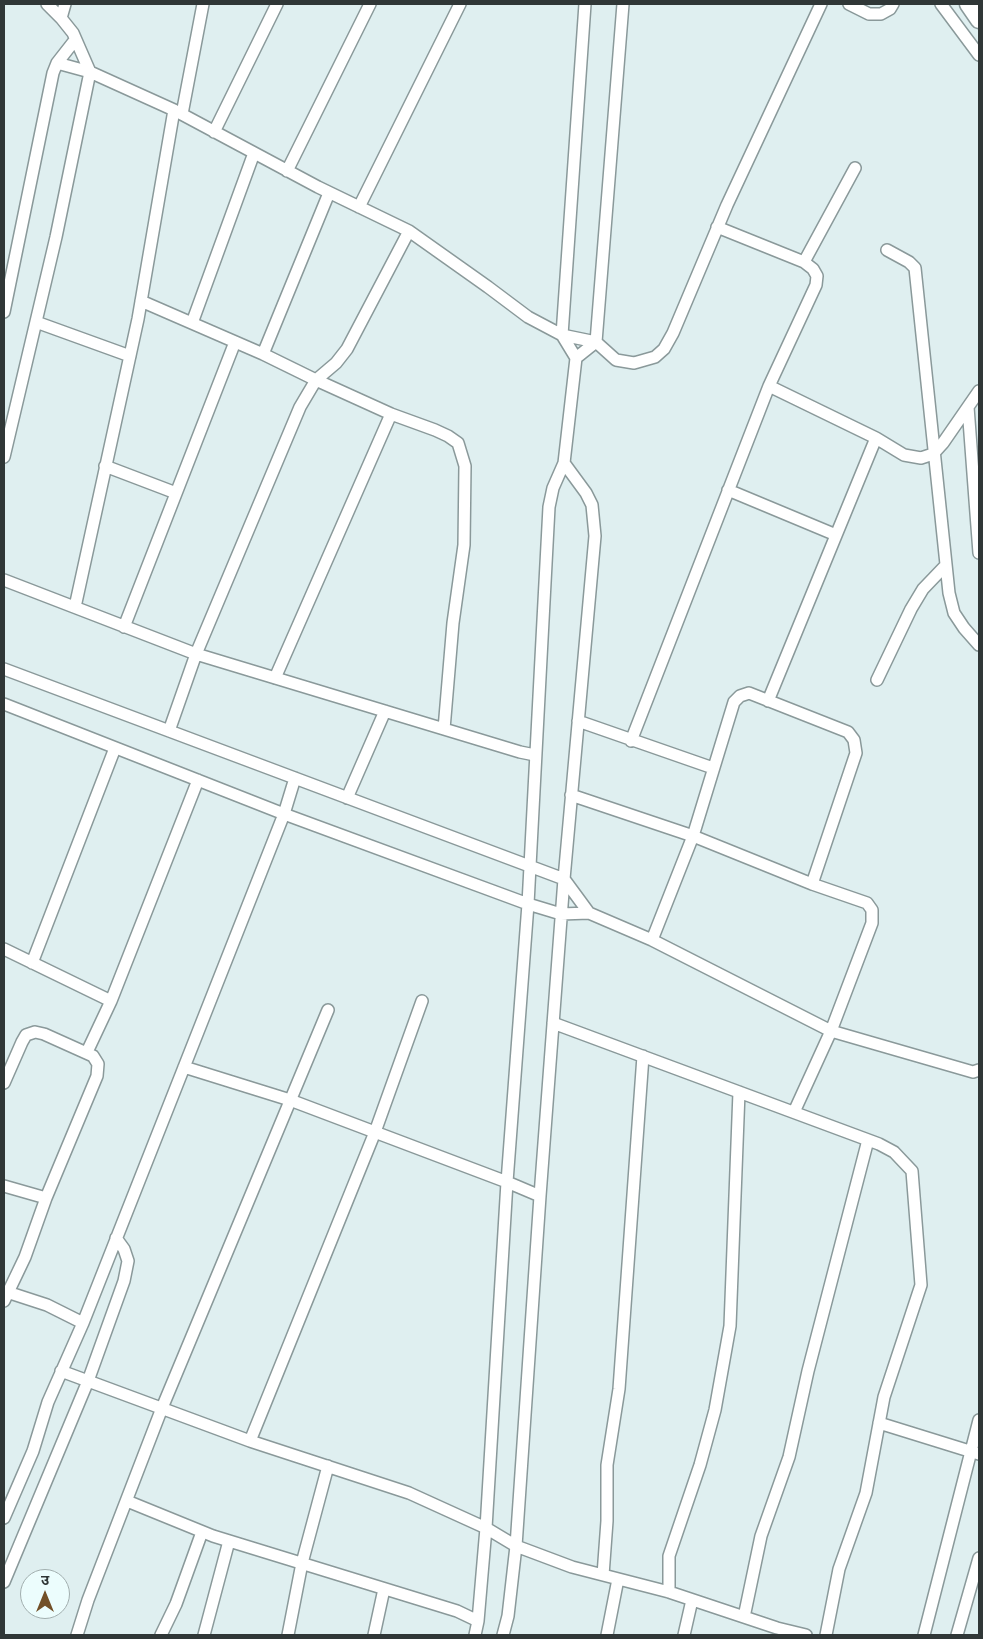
<!DOCTYPE html>
<meta charset="utf-8">
<style>
body{margin:0}
#map{position:relative;width:983px;height:1639px;overflow:hidden;background:#dfeff0;font-family:"Playfair Display","Noto Sans Devanagari",serif}
canvas{display:block}
.frame{position:absolute;inset:0;border:5px solid #303737;pointer-events:none}
.north{position:absolute;left:20px;top:1569px;width:50px;height:50px;box-sizing:border-box;background:#ecfdfd;border:1px solid #a1aeae;border-radius:50%;rotate:0deg;font-size:14px;font-weight:700;line-height:20px;text-align:center;color:#303737}
.north::after{content:'';display:block;margin:auto;width:18px;height:22px;background:#725028;clip-path:polygon(50% 0,100% 100%,50% 72%,0 100%)}
</style>
<div id="map">
<canvas width="983" height="1639"></canvas>
<div class="frame"></div>
<div class="north">उ</div>
</div>
<script>
const ctx = document.querySelector('canvas').getContext('2d');
ctx.lineJoin = 'round';
const shape = rows => new Path2D(rows.map(r => 'M' + r).join(''));
function stroke(path, color, width, dash) { ctx.strokeStyle = color; ctx.lineWidth = width; ctx.lineCap = dash ? 'butt' : 'round'; ctx.setLineDash(dash || []); ctx.stroke(path); }
const minor = shape([
 [849,4,869,14,881,14,890,9,893,4],
 [941,4,979,55],
 [61,18,65,4],
 [57,63,90,72,174,110,318,187,409,231,488,287,528,317,562,335,596,342,616,360,634,363,655,357,664,349,673,333,727,205,821,4],
 [182,114,203,4],
 [214,132,277,4],
 [287,171,370,4],
 [359,207,460,4],
 [717,227,804,262,813,269,817,276,816,285,769,386,876,438,904,455,921,458,933,454,943,443,979,391],
 [409,231,347,349,336,363,316,380,391,414,435,430,448,436,458,443,465,466,464,545,453,623,444,729],
 [887,250,909,262,915,268,949,593,954,613,964,628,979,645],
 [804,262,855,168],
 [141,301,263,354,316,380,300,407,196,654,169,731],
 [4,312,53,73,57,63,75,40],
 [36,322,130,356],
 [192,323,254,153],
 [263,354,329,193],
 [576,358,596,342,623,4],
 [968,407,979,553],
 [4,457,56,237,90,72,73,33,61,18,47,4],
 [105,466,176,493],
 [728,490,836,535],
 [4,580,196,654,520,752,535,755],
 [75,607,138,319,174,110],
 [124,627,235,342],
 [4,669,564,879,589,913],
 [275,678,391,414],
 [877,680,911,609,923,589,946,565],
 [768,701,876,438],
 [4,704,284,814,528,904,561,914,589,913,652,940,831,1031,973,1072,979,1070],
 [578,721,713,768],
 [631,741,769,386],
 [571,795,693,836,812,884,856,753,854,740,848,732,749,693,740,696,734,702,693,836,652,940],
 [347,798,385,711],
 [4,949,111,1001,87,1052],
 [32,963,115,748],
 [111,1001,198,780],
 [553,1023,879,1144,894,1152,912,1171,921,1285,884,1397,866,1493,839,1569,826,1635],
 [184,1067,290,1100,507,1182,540,1196],
 [4,1083,22,1042,26,1035,35,1032,44,1034,93,1056,98,1064,97,1076,46,1198,25,1257,4,1301],
 [794,1112,831,1031,872,923,872,910,867,903,812,884],
 [4,1186,46,1198],
 [4,1291,47,1305,83,1323],
 [61,1371,250,1441,409,1493,486,1528,516,1546,572,1567,669,1592,777,1628,806,1635],
 [879,1423,979,1454],
 [250,1441,375,1132,422,1001],
 [127,1501,213,1536,457,1611,478,1621],
 [4,1518,33,1451,48,1402,83,1323,284,814,295,778],
 [603,1575,607,1521,607,1465,619,1389,643,1056],
 [4,1582,88,1381,124,1281,128,1261,124,1249,116,1238],
 [669,1592,669,1556,700,1465,715,1410,730,1326,739,1092],
 [744,1617,761,1536,789,1457,808,1371,868,1140],
 [77,1635,88,1600,162,1408,328,1010],
 [161,1635,176,1604,202,1532],
 [204,1635,229,1541],
 [288,1635,302,1563,328,1466],
 [374,1635,384,1589],
 [475,1635,478,1621,486,1528,507,1182,528,904,549,507,553,488,564,463,576,358,562,335,585,4],
 [503,1635,508,1616,516,1546,540,1196,564,879,595,536,592,505,586,493,564,463],
 [607,1635,618,1579],
 [684,1635,692,1600],
 [924,1635,979,1420],
 [957,1635,979,1558]
]);
const secondary = shape([
 [968,4,979,20]
]);
stroke(minor, '#8a999a', 14);
stroke(secondary, '#8a999a', 19);
stroke(minor, '#fff', 11);
stroke(secondary, '#fff', 16);
</script>
